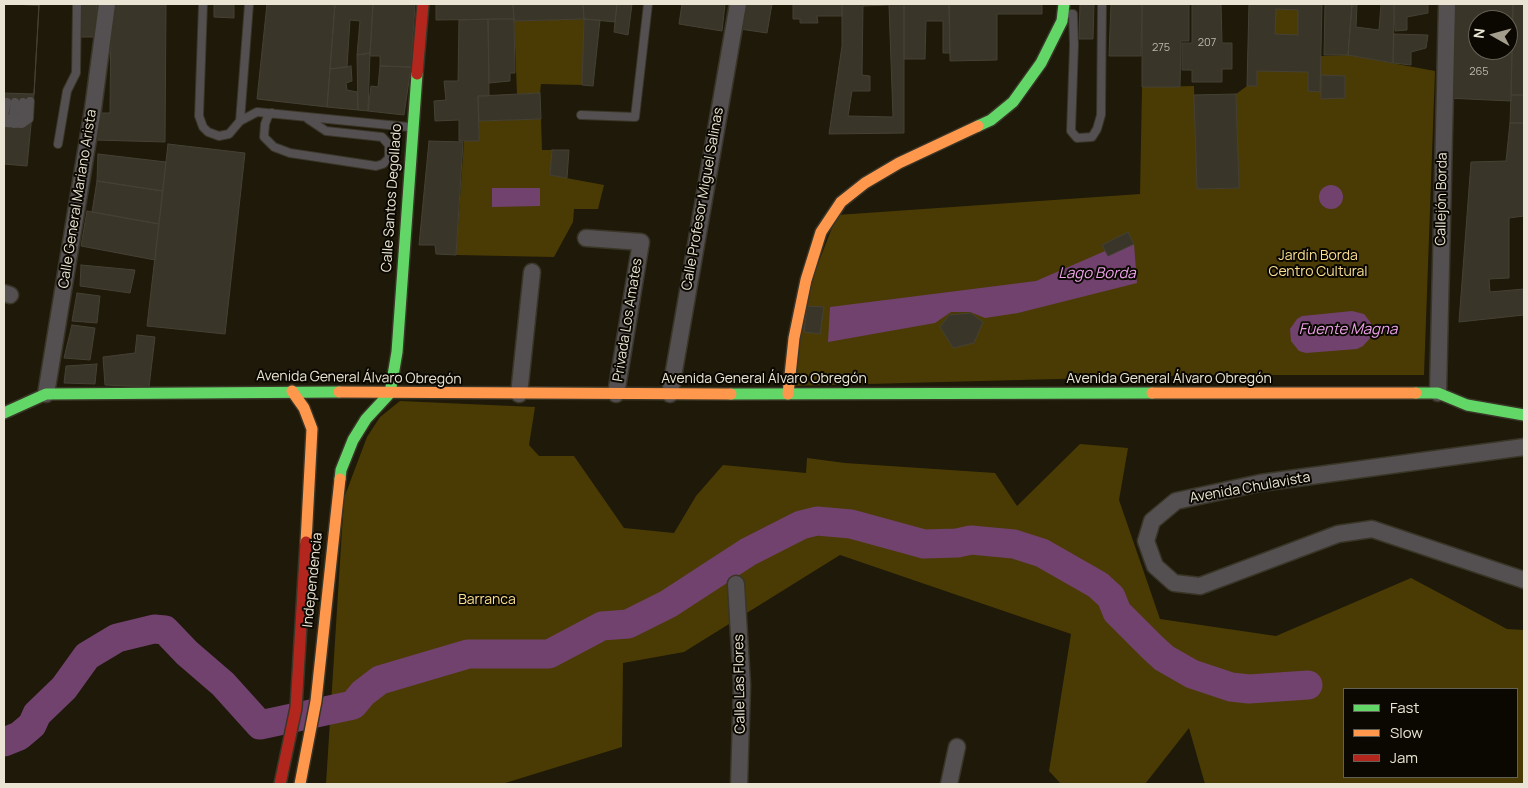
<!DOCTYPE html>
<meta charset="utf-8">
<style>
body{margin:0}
#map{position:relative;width:1528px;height:788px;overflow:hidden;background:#1e1909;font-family:Manrope,sans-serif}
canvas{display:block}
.frame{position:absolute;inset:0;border:5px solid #eae4d4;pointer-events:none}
.legend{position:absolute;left:1343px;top:688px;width:175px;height:90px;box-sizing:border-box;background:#0b0801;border:1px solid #646055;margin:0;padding:6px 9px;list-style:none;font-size:15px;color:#eae4d4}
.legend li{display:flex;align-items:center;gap:10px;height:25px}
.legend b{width:25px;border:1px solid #646055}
.north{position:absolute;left:1468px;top:10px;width:50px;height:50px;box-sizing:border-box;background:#0b0801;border:1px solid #646055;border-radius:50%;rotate:277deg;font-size:14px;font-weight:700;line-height:20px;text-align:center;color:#eae4d4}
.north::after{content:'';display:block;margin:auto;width:18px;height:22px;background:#a39d8d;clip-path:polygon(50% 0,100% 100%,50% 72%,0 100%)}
</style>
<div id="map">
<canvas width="1528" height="788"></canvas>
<div class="frame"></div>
<ul class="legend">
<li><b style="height:6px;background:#63d668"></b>Fast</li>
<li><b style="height:6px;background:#ff974d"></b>Slow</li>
<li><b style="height:6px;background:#b3261e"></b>Jam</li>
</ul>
<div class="north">N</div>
</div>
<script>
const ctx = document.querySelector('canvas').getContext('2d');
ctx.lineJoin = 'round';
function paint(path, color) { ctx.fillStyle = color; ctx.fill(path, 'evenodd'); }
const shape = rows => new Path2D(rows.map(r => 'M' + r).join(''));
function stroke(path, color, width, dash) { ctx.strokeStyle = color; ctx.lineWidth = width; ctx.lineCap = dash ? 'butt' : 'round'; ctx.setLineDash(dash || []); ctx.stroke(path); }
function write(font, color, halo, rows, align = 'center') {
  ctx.font = font + ' Manrope,sans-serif'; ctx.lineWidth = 4; ctx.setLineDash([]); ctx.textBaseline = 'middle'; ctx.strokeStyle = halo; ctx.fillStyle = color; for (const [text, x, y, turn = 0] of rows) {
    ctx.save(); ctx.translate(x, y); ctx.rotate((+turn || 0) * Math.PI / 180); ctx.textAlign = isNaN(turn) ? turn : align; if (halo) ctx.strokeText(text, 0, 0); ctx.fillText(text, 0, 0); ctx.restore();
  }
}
paint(shape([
 [1249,4,1322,4,1321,56,1348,55,1435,71,1424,375,1210,375,791,386,805,297,837,215,1140,194,1142,87,1194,86,1197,189,1239,188,1236,94,1247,86],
 [584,19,582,85,541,84,540,93,517,94,514,21],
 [541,119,542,150,552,150,550,175,604,185,598,209,574,209,573,222,554,257,456,255,464,141,479,141,479,121],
 [400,401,535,407,529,445,539,456,574,456,624,528,674,533,696,496,723,465,806,473,807,458,845,463,995,473,1017,506,1080,444,1128,448,1119,500,1160,619,1276,636,1411,578,1507,629,1524,630,1524,784,1205,784,1189,728,1145,784,1061,784,1049,771,1071,634,840,555,684,652,623,663,622,747,502,784,326,784,344,498,367,437,380,417],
 [1344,689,1517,689,1517,777,1344,777]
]), '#4a3b04');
paint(shape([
 '1319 197a12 12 0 1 1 24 0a12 12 0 1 1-24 0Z',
 [492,188,540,188,540,206,492,207],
 [1134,244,1137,283,1018,313,985,318,970,312,951,312,935,323,828,342,830,307,1036,281,1105,251,1108,256],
 [1352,311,1364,314,1371,323,1372,336,1363,346,1357,349,1306,353,1299,351,1291,341,1290,329,1297,319,1302,316]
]), '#71426e');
stroke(shape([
 [4,742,19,736,32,725,37,714,64,688,87,656,117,638,154,629,165,630,187,653,223,684,260,725,353,705,363,693,380,680,468,654,549,654,602,626,628,624,668,604,748,552,801,525,817,521,851,524,924,544,957,543,971,540,1014,544,1042,553,1098,585,1111,597,1117,612,1152,647,1164,658,1192,674,1231,687,1249,689,1308,685]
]), '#71426e', 29);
const building = shape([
 [4,4,39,5,34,94,27,166,4,164,4,4],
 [4,4,39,5,34,94,4,93,4,4],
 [81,4,97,4,96,37,80,37,81,4],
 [111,4,166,4,165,142,95,140,98,113,110,113,111,4],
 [214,4,234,4,234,18,214,17,214,4],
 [267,4,335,4,327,107,257,99,267,4],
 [335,4,373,4,370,53,357,55,360,21,350,20,347,67,330,69,335,4],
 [373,4,415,4,411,67,380,66,380,56,370,56,373,4],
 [436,4,513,4,514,19,436,20,436,4],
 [513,4,583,4,584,19,514,21,513,4],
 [583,4,617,4,615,22,584,19,583,4],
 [617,4,632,4,628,35,614,32,617,4],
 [682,4,725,4,722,31,679,24,682,4],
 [743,4,772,4,767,33,740,29,743,4],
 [793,4,842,4,842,16,817,16,818,23,800,23,800,19,793,19,793,4],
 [842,4,904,4,904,133,829,134,842,46,842,4],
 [889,5,893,117,848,116,852,91,870,91,870,76,862,75,863,6,889,5],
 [904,4,949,4,950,53,943,53,943,21,926,21,925,59,904,59,904,4],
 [949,4,1042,4,1042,14,997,14,997,60,950,61,949,4],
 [1080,4,1094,4,1093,39,1079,39,1080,4],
 [1111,4,1142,4,1141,56,1109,56,1111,4],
 [1142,4,1189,4,1189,41,1181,41,1180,87,1142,87,1142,4],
 [1192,4,1221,4,1222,43,1232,43,1232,69,1222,69,1222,82,1192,82,1192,70,1182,70,1182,43,1192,43,1192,4],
 [1249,4,1322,4,1320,92,1308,91,1308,72,1257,71,1257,86,1247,86,1249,4],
 [1276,9,1298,10,1298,35,1275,34,1276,9],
 [1325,4,1352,4,1348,55,1324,55,1325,4],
 [1352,4,1357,4,1356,27,1379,30,1381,4,1394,4,1393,63,1348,55,1352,4],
 [1394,4,1428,4,1428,13,1407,17,1407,30,1395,31,1394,4],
 [1450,4,1513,4,1511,101,1446,98,1450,4],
 [1478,20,1508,20,1508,50,1478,50,1478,20],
 [1513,4,1524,4,1524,95,1511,95,1513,4],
 [488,19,489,96,478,96,479,141,459,141,459,120,435,121,434,101,446,100,444,81,458,81,459,20,488,19],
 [488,19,514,19,515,73,510,73,510,81,489,83,488,19],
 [584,19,600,20,593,86,582,85,584,19],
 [1394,34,1428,35,1426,48,1411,52,1411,65,1393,63,1394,34],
 [370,53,368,111,358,110,357,55,370,53],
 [351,66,352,81,346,83,347,90,357,92,358,110,327,107,330,69,351,66],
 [380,66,411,67,404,115,368,111,371,86,378,87,380,66],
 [1321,75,1345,76,1345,98,1321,99,1321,75],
 [540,93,541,119,479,121,478,96,540,93],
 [1236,94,1239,188,1197,189,1194,95,1236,94],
 [1511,95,1524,95,1524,123,1510,123,1511,95],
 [1510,123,1524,123,1524,216,1509,218,1509,278,1489,279,1490,292,1524,289,1524,315,1459,322,1471,162,1506,161,1510,123],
 [429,141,463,142,456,255,436,254,435,245,419,245,429,141],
 [168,144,245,153,225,334,147,326,168,144],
 [552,150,569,150,567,178,550,175,552,150],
 [98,154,166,162,163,191,97,181,98,154],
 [97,181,163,191,159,224,92,212,97,181],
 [87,211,159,224,155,260,81,246,87,211],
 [1128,232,1134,244,1108,256,1102,245,1128,232],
 [81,265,135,270,130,293,80,286,81,265],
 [77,293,100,296,97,323,72,321,77,293],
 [807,306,824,307,820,334,804,332,807,306],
 [971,313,983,322,974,343,953,348,940,327,949,315,971,313],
 [72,325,95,328,90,360,64,358,72,325],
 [137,335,155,337,149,387,105,385,103,357,135,353,137,335],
 [97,364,95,384,64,383,66,366,97,364]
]);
paint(building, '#393528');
stroke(building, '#454134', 1);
const lane = shape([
 [203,4,199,116,203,127,208,132,219,136,229,134,240,121,257,112,409,127],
 [1070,14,1073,14,1074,45,1071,131,1077,138,1092,137,1097,129,1101,115,1102,4],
 [272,113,268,116,265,124,264,137,274,147,290,153,376,166,383,164,389,158,389,145,382,137,326,131,308,119],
 [581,115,635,117,648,4],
 [4,117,7,102],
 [240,121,249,4],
 [4,123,22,124,29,119,30,101],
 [7,123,13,116,15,102],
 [14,124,21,117,23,102],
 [58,144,67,91,76,73,77,4]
]);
const street = shape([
 [586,238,641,242,616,394],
 [4,293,10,295],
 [1438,393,1447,4],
 [46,394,93,109,107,4],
 [519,394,532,272],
 [670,394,738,4],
 [1524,447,1260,483,1176,501,1152,521,1146,541,1155,566,1174,583,1200,586,1338,534,1372,529,1524,580],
 [736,584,742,685,739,784],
 [949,784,957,747]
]);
const fast = shape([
 [978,126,991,120,1013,102,1041,63,1062,21,1064,4],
 [1416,393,1438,393,1467,405,1524,415],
 [731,394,1152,393],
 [4,413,46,394,339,392],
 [340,479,341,470,353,440,366,419,390,393,397,352,417,74]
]);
const slow = shape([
 [292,391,304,408,312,429,306,542],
 [339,392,731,394],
 [1152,393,1416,393],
 [788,394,794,338,806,280,821,232,841,202,865,183,899,163,978,126],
 [300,784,316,701,340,479]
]);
const jam = shape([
 [417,74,423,4],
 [280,784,296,708,306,542]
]);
stroke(lane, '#393527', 10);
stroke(street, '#393527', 19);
stroke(fast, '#393527', 14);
stroke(slow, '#393527', 14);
stroke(jam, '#393527', 14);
stroke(lane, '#544f50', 8);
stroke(street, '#544f50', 16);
stroke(fast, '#63d668', 11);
stroke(slow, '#ff974d', 11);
stroke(jam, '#b3261e', 11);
write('11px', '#beb8a9', null, [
 ["207",1207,43],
 ["275",1161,48],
 ["265",1479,72]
]);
write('14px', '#eae4d4', '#0b0801', [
 ["Calle Santos Degollado",392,198,-86],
 ["Calle General Mariano Arista",78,199,-81],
 ["Calle Profesor Miguel Salinas",703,199,-80],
 ["Callejón Borda",1442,199,-89],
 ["Privada Los Amates",628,320,-81],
 ["Avenida General Álvaro Obregón",359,378,1],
 ["Avenida General Álvaro Obregón",764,379],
 ["Avenida General Álvaro Obregón",1169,379],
 ["Avenida Chulavista",1250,488,-10],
 ["Independencia",313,580,-84],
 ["Calle Las Flores",740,684,-91]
]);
write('14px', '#fadf90', '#0b0801', [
 ["Jardín Borda",1318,256],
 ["Centro Cultural",1318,272],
 ["Barranca",487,600]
]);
write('italic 15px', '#eca1e9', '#0b0801', [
 ["Lago Borda",1097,274],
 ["Fuente Magna",1348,330]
]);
</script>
